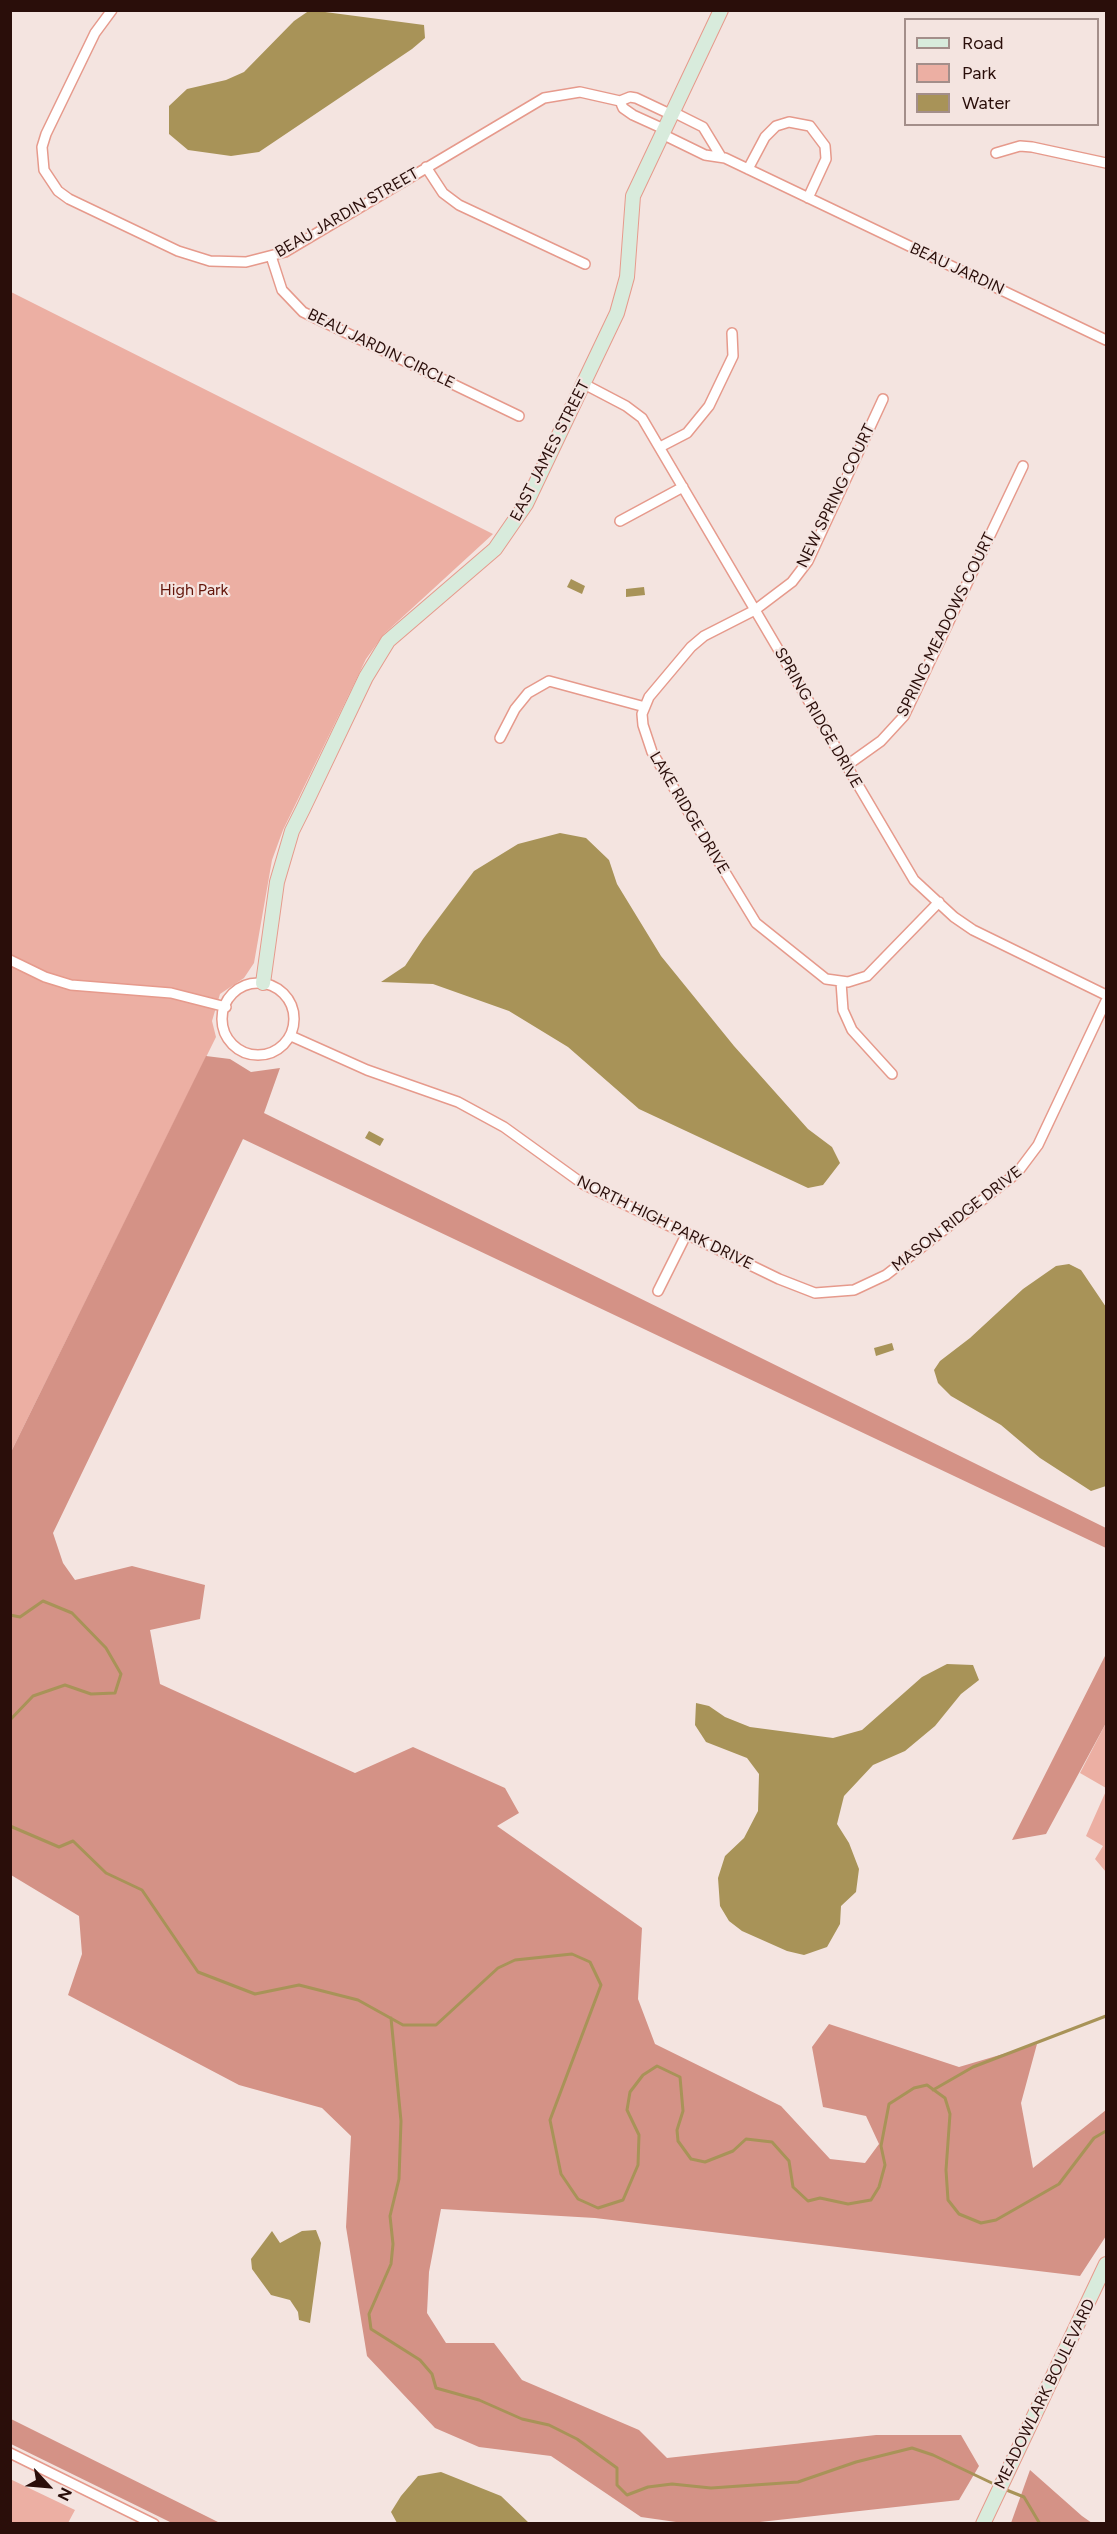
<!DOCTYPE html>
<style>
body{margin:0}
#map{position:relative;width:1117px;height:2534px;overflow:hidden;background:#f4e4e0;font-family:Figtree,sans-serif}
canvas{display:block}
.frame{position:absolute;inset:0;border:12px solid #2a0e0a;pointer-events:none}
.legend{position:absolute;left:904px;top:18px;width:195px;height:108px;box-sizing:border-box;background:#f4e4e0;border:2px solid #a38e8a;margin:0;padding:8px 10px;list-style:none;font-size:18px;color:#2a0e0a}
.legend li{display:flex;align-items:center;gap:12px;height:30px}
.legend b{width:30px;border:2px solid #a38e8a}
.north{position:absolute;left:18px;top:2456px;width:60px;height:60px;-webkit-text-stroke:4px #f4e4e0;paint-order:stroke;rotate:116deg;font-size:16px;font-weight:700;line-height:24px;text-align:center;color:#2a0e0a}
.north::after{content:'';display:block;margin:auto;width:21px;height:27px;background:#2a0e0a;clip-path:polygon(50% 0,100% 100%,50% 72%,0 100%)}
</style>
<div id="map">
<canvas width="1117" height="2534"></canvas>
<div class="frame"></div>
<ul class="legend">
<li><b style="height:8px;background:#d8ebdc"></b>Road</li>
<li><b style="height:16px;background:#ecafa3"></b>Park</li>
<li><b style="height:16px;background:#a89358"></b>Water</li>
</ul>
<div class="north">N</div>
</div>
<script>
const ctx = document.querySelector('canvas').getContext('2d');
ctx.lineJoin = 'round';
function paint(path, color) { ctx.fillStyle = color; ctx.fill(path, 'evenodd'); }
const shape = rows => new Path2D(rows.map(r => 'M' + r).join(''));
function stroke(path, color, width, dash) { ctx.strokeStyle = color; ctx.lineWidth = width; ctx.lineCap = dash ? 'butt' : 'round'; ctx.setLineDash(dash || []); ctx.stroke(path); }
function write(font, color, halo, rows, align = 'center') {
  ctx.font = font + ' Figtree,sans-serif'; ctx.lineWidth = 4.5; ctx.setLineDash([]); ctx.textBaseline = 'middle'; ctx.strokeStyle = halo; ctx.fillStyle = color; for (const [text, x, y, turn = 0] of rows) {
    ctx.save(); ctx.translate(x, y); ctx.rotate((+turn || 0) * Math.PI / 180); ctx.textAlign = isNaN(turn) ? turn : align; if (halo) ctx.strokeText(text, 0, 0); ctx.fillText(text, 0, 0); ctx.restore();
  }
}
paint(shape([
 [11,292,493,534,384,634,366,659,283,830,272,860,254,963,244,978,220,994,212,1021,216,1037,11,1452],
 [1106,1723,1106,1788,1080,1773],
 [1106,1791,1106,1872,1095,1859,1103,1846,1086,1836],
 [10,2479,75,2510,68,2523,11,2523]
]), '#ecafa3');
paint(shape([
 [206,1056,230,1059,251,1072,280,1068,264,1113,1106,1528,1106,1548,243,1139,53,1533,63,1563,75,1580,132,1566,205,1585,200,1619,150,1630,160,1684,355,1773,413,1747,505,1788,519,1813,497,1826,642,1928,638,1999,655,2044,781,2106,830,2159,865,2163,879,2144,866,2116,823,2107,812,2047,829,2024,959,2067,1037,2044,1021,2103,1033,2168,1106,2110,1106,2236,1080,2276,595,2218,441,2209,429,2272,427,2313,446,2343,494,2343,522,2380,639,2430,667,2458,876,2435,961,2435,979,2466,959,2500,751,2523,683,2523,641,2517,551,2456,479,2447,435,2428,367,2356,346,2227,351,2136,322,2108,239,2085,68,1995,82,1954,79,1916,11,1875,11,1452],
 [1106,1654,1106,1723,1046,1834,1012,1840],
 [10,2419,11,2419,220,2523,172,2523,11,2444],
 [1030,2470,1082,2516,1092,2523,1011,2523]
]), '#d49286');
paint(shape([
 [310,10,424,25,425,38,412,49,259,152,231,156,188,150,169,134,169,106,187,89,226,80,244,72,294,21],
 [571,579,585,586,582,594,567,587],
 [644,587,645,595,626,597,626,589],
 [560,833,586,838,609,860,617,884,661,956,734,1046,808,1129,832,1147,840,1163,823,1185,808,1188,639,1109,568,1047,509,1011,433,984,381,982,405,966,423,939,474,871,518,844],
 [369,1131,384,1139,380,1146,365,1138],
 [1069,1264,1081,1270,1106,1307,1106,1486,1091,1491,1040,1458,1001,1425,951,1396,938,1383,934,1370,940,1361,970,1338,1023,1289,1056,1266],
 [892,1343,894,1350,876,1356,874,1348],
 [947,1664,973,1665,979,1680,961,1694,935,1726,905,1751,873,1765,844,1796,837,1824,849,1843,859,1869,856,1892,841,1906,840,1924,827,1947,804,1955,787,1951,742,1931,729,1921,720,1906,718,1878,725,1856,744,1838,758,1811,759,1774,747,1758,706,1742,695,1725,696,1703,709,1706,725,1717,750,1727,833,1738,862,1730,922,1677],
 [302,2231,316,2230,321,2243,310,2323,299,2320,298,2312,290,2300,271,2295,252,2269,251,2259,272,2231,280,2243],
 [441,2472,501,2496,529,2523,397,2523,391,2512,401,2496,418,2476]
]), '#a89358');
stroke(shape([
 [10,1615,20,1617,43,1601,72,1613,106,1648,121,1674,115,1693,91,1694,65,1685,33,1696,10,1720],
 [10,1826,59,1847,73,1841,106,1873,142,1890,198,1972,255,1994,299,1985,358,2000,403,2025,436,2025,498,1968,515,1960,572,1954,590,1962,601,1985,550,2120,561,2174,578,2199,598,2208,623,2200,638,2165,639,2135,627,2110,630,2092,643,2075,657,2066,680,2077,683,2111,677,2130,678,2141,691,2159,705,2162,733,2151,746,2139,772,2142,789,2161,793,2187,808,2201,820,2198,848,2204,871,2200,879,2187,885,2165,881,2146,889,2104,914,2088,927,2085,945,2098,950,2114,946,2170,948,2200,959,2214,981,2223,996,2220,1059,2184,1094,2138,1106,2131],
 [391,2018,401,2121,399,2179,390,2216,393,2244,391,2264,369,2314,371,2329,420,2360,432,2374,436,2388,479,2400,522,2419,549,2425,577,2439,617,2468,617,2485,627,2495,648,2487,672,2484,711,2488,798,2482,856,2462,912,2448,933,2455,996,2485],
 [933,2090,973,2067,1106,2016],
 [1004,2489,1024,2497,1040,2524]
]), '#a89358', 3);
const street = shape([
 [112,10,95,33,46,134,42,147,44,170,58,191,69,199,178,251,210,261,246,262,285,252,544,98,580,92,620,101],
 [620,101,630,97,636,98,672,115],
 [620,101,623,108,633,115,666,130],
 [673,112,703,127,720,155],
 [664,135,705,155,725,158,1106,340],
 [996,153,1020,146,1032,147,1106,163],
 [426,167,443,193,459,205,585,264],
 [748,169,765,137,776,126,789,122,810,126,825,146,826,159,808,198],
 [271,256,282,290,303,312,519,416],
 [584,384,626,406,642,418,914,880,954,917,973,930,1106,995],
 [883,399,808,561,792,582,755,610,704,636,691,647,649,697,642,714,643,725,652,752,756,923,826,979,848,982,867,976,939,902],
 [660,447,687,433,709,406,733,356,732,333],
 [620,521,683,487],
 [500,738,515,709,528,693,549,681,645,707],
 [846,766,881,741,904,716,1023,466],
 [10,960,45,977,71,985,171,993,226,1007],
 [841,982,843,1010,852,1030,892,1074],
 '222 1019a36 36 0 1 1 72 0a36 36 0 1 1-72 0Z',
 [291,1036,367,1070,458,1102,504,1127,583,1184,779,1279,815,1293,854,1290,886,1275,1017,1173,1038,1145,1106,1001],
 [658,1291,687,1233],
 [10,2453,154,2524]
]);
const secondary = shape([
 [263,983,277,882,292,831,303,809,366,677,388,641,495,549,526,504,617,313,627,277,633,196,721,10],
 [983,2524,1106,2264]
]);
stroke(street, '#e69a8c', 12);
stroke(secondary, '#e69a8c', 16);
stroke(street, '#fff', 9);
stroke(secondary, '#d8ebdc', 14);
write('16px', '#2a0e0a', '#f4e4e0', [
 ["BEAU JARDIN STREET",347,213,-30],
 ["BEAU JARDIN",957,269,25],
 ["BEAU JARDIN CIRCLE",381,349,26],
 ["EAST JAMES STREET",550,451,-63],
 ["NEW SPRING COURT",836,496,-64],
 ["SPRING MEADOWS COURT",946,625,-64],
 ["SPRING RIDGE DRIVE",818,718,60],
 ["LAKE RIDGE DRIVE",689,813,59],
 ["MASON RIDGE DRIVE",957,1219,-38],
 ["NORTH HIGH PARK DRIVE",665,1223,26],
 ["MEADOWLARK BOULEVARD",1045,2394,-64]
]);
write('16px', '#63150a', '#f4e4e0', [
 ["High Park",194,590]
]);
</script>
